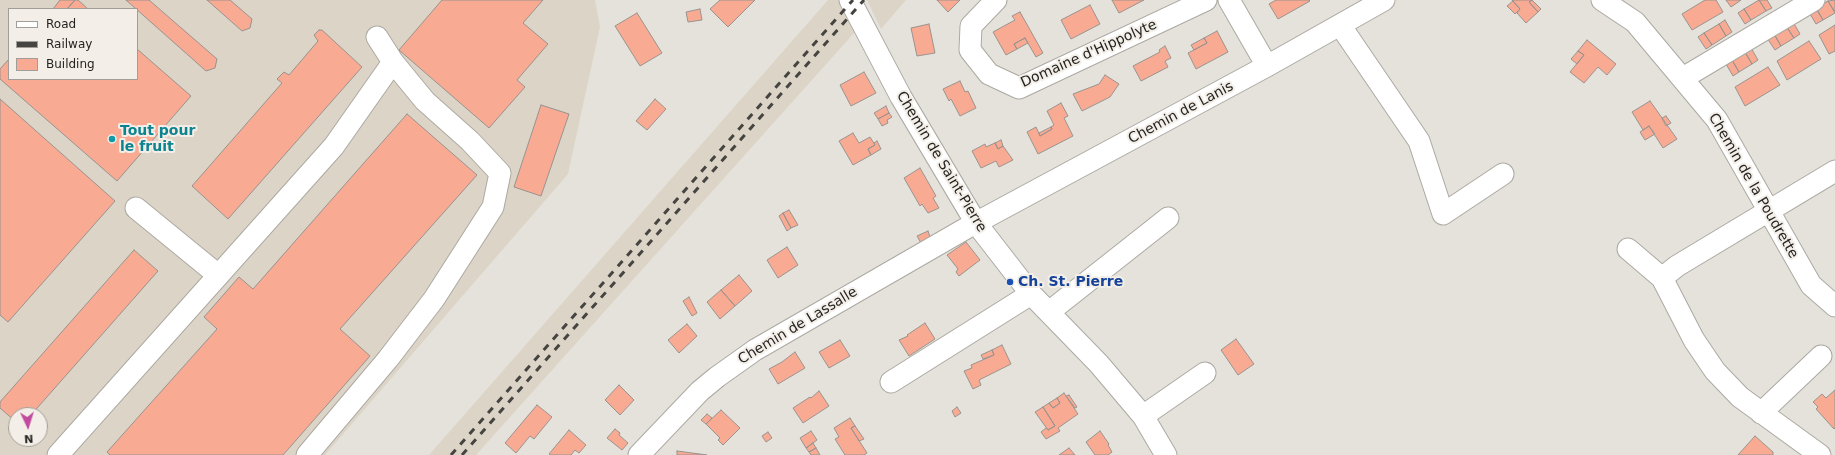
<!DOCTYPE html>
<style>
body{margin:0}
#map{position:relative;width:1835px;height:455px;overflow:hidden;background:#e5e2db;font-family:"DejaVu Sans",sans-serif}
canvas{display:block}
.legend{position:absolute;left:8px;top:8px;width:130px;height:72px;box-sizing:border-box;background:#f3efe8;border:1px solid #a19d98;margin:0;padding:5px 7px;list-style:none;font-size:12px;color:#252321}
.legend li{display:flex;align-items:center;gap:8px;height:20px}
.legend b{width:20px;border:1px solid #a19d98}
.north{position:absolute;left:8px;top:407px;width:40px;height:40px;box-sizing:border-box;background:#f3efe8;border:1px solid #a19d98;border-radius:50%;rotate:176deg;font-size:11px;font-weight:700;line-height:16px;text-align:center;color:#252321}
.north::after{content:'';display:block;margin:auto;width:14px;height:18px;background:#c24ba0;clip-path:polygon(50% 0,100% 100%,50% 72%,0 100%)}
</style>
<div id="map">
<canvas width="1835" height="455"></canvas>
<ul class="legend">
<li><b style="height:5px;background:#fff"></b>Road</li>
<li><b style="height:5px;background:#464441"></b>Railway</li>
<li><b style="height:11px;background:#f8ab92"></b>Building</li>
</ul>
<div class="north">N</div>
</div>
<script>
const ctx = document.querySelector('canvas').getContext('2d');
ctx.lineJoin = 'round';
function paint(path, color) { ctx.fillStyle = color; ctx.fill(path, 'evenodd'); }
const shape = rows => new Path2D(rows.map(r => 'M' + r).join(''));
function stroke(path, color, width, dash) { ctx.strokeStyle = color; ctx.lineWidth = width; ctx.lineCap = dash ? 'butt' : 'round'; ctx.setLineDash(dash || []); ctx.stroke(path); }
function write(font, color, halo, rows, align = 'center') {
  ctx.font = font + ' "DejaVu Sans",sans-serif'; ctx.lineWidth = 4; ctx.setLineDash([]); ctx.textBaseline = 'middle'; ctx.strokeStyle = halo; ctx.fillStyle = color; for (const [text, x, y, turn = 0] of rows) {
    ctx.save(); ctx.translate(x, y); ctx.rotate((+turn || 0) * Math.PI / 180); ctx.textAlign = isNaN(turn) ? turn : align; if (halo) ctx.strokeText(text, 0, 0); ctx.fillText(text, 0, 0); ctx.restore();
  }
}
paint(shape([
 [0,0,595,0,600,27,568,174,325,455,0,455],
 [9,9,137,9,137,79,9,79],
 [16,415,40,415,40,439,16,439],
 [828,0,840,0,855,32,476,455,429,455],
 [867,0,906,0,881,29]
]), '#dcd5c7');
const building = shape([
 [60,0,75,0,67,9,53,9,60,0],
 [75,0,78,0,88,9,67,9,75,0],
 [126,0,149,0,217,59,215,68,206,71,126,0],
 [207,0,230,0,252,19,250,28,242,31,207,0],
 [442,0,543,0,523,23,548,44,517,80,525,87,489,128,399,50,442,0],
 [720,0,755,0,728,27,710,9,720,0],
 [937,0,960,0,948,12,937,0],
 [1112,0,1144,0,1119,13,1112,0],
 [1276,0,1309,0,1310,1,1278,19,1269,4,1276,0],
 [1512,0,1532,0,1529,2,1538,12,1526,23,1517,13,1520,9,1512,0],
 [1532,0,1541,9,1538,12,1529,2,1532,0],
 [1705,0,1716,0,1723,12,1692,30,1682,14,1705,0],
 [1726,0,1741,0,1731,7,1726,0],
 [1759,0,1766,11,1751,20,1744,9,1759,0],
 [1759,0,1767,0,1772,8,1766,11,1759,0],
 [1835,0,1835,12,1828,1,1835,0],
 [1513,1,1520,9,1515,14,1507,6,1513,1],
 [1828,1,1835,13,1823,20,1816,8,1828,1],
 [1090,5,1100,24,1071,39,1061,20,1090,5],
 [1816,8,1823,20,1816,24,1809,12,1816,8],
 [700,9,702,20,688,22,686,12,700,9],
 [1744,9,1751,20,1745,24,1738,13,1744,9],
 [1020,12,1043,53,1036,57,1025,38,1014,44,1017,49,1006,55,993,32,1015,20,1012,16,1020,12],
 [637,13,662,53,640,66,615,26,637,13],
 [1725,20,1732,32,1726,36,1719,24,1725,20],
 [1793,22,1800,34,1794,38,1786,26,1793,22],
 [929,24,935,53,917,56,911,28,929,24],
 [1719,24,1726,36,1712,45,1704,33,1719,24],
 [1835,25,1835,51,1829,54,1819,35,1835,25],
 [1786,26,1794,38,1781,46,1774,34,1786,26],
 [319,30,322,30,362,67,228,219,192,186,282,83,277,79,284,72,289,75,318,41,314,35,319,30],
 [1217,31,1228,52,1196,69,1188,53,1207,43,1204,38,1217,31],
 [1704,33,1712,45,1706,49,1698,37,1704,33],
 [1774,34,1781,46,1775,50,1767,38,1774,34],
 [1025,38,1028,43,1017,49,1014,44,1025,38],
 [1204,38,1207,43,1194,50,1191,45,1204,38],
 [1587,40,1616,64,1607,75,1598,67,1584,83,1570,72,1584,55,1578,51,1587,40],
 [1809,41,1821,59,1787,80,1777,61,1809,41],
 [1165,46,1171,58,1165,61,1168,67,1141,81,1133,66,1160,52,1159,50,1165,46],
 [1751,48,1758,60,1752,64,1745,52,1751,48],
 [137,49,191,96,117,181,0,79,0,69,9,59,9,79,137,79,137,49],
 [1578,51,1584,55,1577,64,1571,59,1578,51],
 [1745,52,1752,64,1739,72,1732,60,1745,52],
 [1732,60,1739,72,1733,76,1726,64,1732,60],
 [1768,67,1780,85,1745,106,1735,87,1768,67],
 [864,72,876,93,851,106,840,85,864,72],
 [1105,75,1119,84,1110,97,1082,111,1073,94,1099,84,1105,75],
 [960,81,965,92,968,91,976,108,960,116,951,99,949,101,943,89,960,81],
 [0,99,115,201,8,322,0,315,0,99],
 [655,99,666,109,647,130,636,121,655,99],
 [1650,101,1677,139,1663,148,1649,126,1643,130,1632,112,1650,101],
 [1061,103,1068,116,1064,118,1073,136,1038,154,1027,132,1036,127,1040,136,1052,129,1051,127,1054,125,1047,111,1061,103],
 [541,105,569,114,541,196,514,187,541,105],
 [886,106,889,113,878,119,874,113,886,106],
 [889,113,892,117,887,120,888,123,882,126,878,119,889,113],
 [407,114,477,175,340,329,370,356,283,455,110,455,107,452,217,329,204,317,239,277,253,289,407,114],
 [1666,116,1671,123,1666,126,1662,118,1666,116],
 [1649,126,1655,134,1645,140,1640,132,1649,126],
 [1051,127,1052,129,1040,136,1039,133,1051,127],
 [853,133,859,143,870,137,875,145,868,149,871,155,853,165,839,141,853,133],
 [1001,140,1003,146,998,149,995,143,1001,140],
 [877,141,881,149,871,155,868,149,875,145,874,143,877,141],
 [995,143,998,149,1003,146,1013,160,999,167,996,161,981,168,972,151,985,144,986,147,995,143],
 [920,168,936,196,933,198,939,208,928,213,922,204,920,206,904,178,920,168],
 [789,210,798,225,791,228,783,213,789,210],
 [783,213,791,228,787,231,779,216,783,213],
 [928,231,930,237,921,243,917,236,928,231],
 [966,242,980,260,959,276,956,272,958,269,947,255,966,242],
 [787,247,798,265,778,278,767,260,787,247],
 [134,250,158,271,31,415,16,415,16,422,0,408,0,402,134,250],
 [739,275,752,291,735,306,721,290,739,275],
 [721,290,735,306,720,319,707,302,721,290],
 [689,297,697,313,692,316,683,301,689,297],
 [925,323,935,339,909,356,899,340,908,336,907,335,925,323],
 [687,324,697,336,679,353,668,340,687,324],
 [1236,339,1254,364,1238,375,1221,350,1236,339],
 [840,340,850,356,829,368,819,352,840,340],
 [1002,345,1011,364,979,380,981,385,973,389,964,371,972,368,971,365,994,355,992,350,1002,345],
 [992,350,994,355,983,359,981,355,992,350],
 [795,352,805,368,778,384,769,369,782,362,795,352],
 [619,385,634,400,620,415,605,400,619,385],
 [1835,390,1835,428,1834,429,1816,409,1818,407,1813,402,1822,394,1826,398,1835,390],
 [819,391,829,406,803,423,793,408,810,397,811,398,819,391],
 [1064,393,1078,414,1058,428,1060,431,1046,439,1041,432,1046,428,1048,430,1055,426,1043,407,1049,403,1053,408,1060,403,1057,398,1064,393],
 [1069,395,1077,407,1075,408,1066,396,1069,395],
 [1057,398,1060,403,1053,408,1049,403,1057,398],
 [537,405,552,417,534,439,530,436,516,453,505,443,537,405],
 [957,407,961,413,955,417,952,411,957,407],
 [1043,407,1055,426,1048,430,1035,412,1043,407],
 [721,410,740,428,723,445,718,440,720,438,706,424,721,410],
 [707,414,712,418,706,424,701,420,707,414],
 [850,418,855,426,851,428,867,453,864,455,845,455,835,439,839,437,834,428,850,418],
 [855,426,864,439,859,441,851,428,855,426],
 [615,429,620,433,619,435,628,443,622,450,607,438,615,429],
 [569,430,586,445,579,453,575,450,571,455,551,455,549,454,569,430],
 [811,431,817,440,806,448,800,438,811,431],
 [1100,431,1109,444,1108,445,1112,452,1108,455,1095,455,1086,442,1100,431],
 [768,432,772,438,766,442,762,436,768,432],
 [1755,436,1773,452,1773,455,1738,455,1755,436],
 [813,443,816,448,809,452,806,448,813,443],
 [816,448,820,455,811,455,809,452,816,448],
 [1069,448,1075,455,1059,455,1069,448],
 [677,451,707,455,677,455,677,451]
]);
paint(building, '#f8ab92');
stroke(building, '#9a928f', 1);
const minor = shape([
 [850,0,901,97,976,223,1031,294,1099,364,1143,416,1166,455],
 [996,0,971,26,970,50,989,74,1019,88,1206,0],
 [1229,0,1267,66],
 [1602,0,1635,22,1717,120,1811,285,1835,306],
 [1340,25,1419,141,1443,214,1503,174],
 [1683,78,1814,0],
 [136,208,218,275],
 [1628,249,1662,278,1694,340,1715,371,1740,397,1820,455],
 [1662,278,1677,266,1835,171],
 [1049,312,1168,218],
 [891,382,1031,294],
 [1761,413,1821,356],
 [1143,416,1205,373],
 [58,455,334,146,393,62,377,37],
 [307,455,388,359,434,299,493,207,500,173,470,141,425,101,393,62],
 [639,455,700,391,717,377,755,350,970,226,1267,66,1384,0]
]);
stroke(minor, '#aca9a2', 23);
stroke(minor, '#fff', 21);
stroke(shape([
 [451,455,853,0],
 [462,455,864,0]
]), '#464441', 3, [7, 7]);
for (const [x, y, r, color] of [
 [112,139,4,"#0f9aa8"],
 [1010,282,4,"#1a4fb4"]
]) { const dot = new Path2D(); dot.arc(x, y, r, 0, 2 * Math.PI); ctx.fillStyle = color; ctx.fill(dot); stroke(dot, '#f3efe8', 1.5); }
write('14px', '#252321', '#f3efe8', [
 ["Domaine d'Hippolyte",1089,54,-24],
 ["Chemin de Lanis",1181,113,-28],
 ["Chemin de Saint-Pierre",941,162,59],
 ["Chemin de la Poudrette",1753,186,60],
 ["Chemin de Lassalle",798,326,-31]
]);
write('bold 14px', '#0d838f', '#f3efe8', [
 ["Tout pour",120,131],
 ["le fruit",120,147]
], 'left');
write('bold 14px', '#164399', '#f3efe8', [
 ["Ch. St. Pierre",1018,282]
], 'left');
</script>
